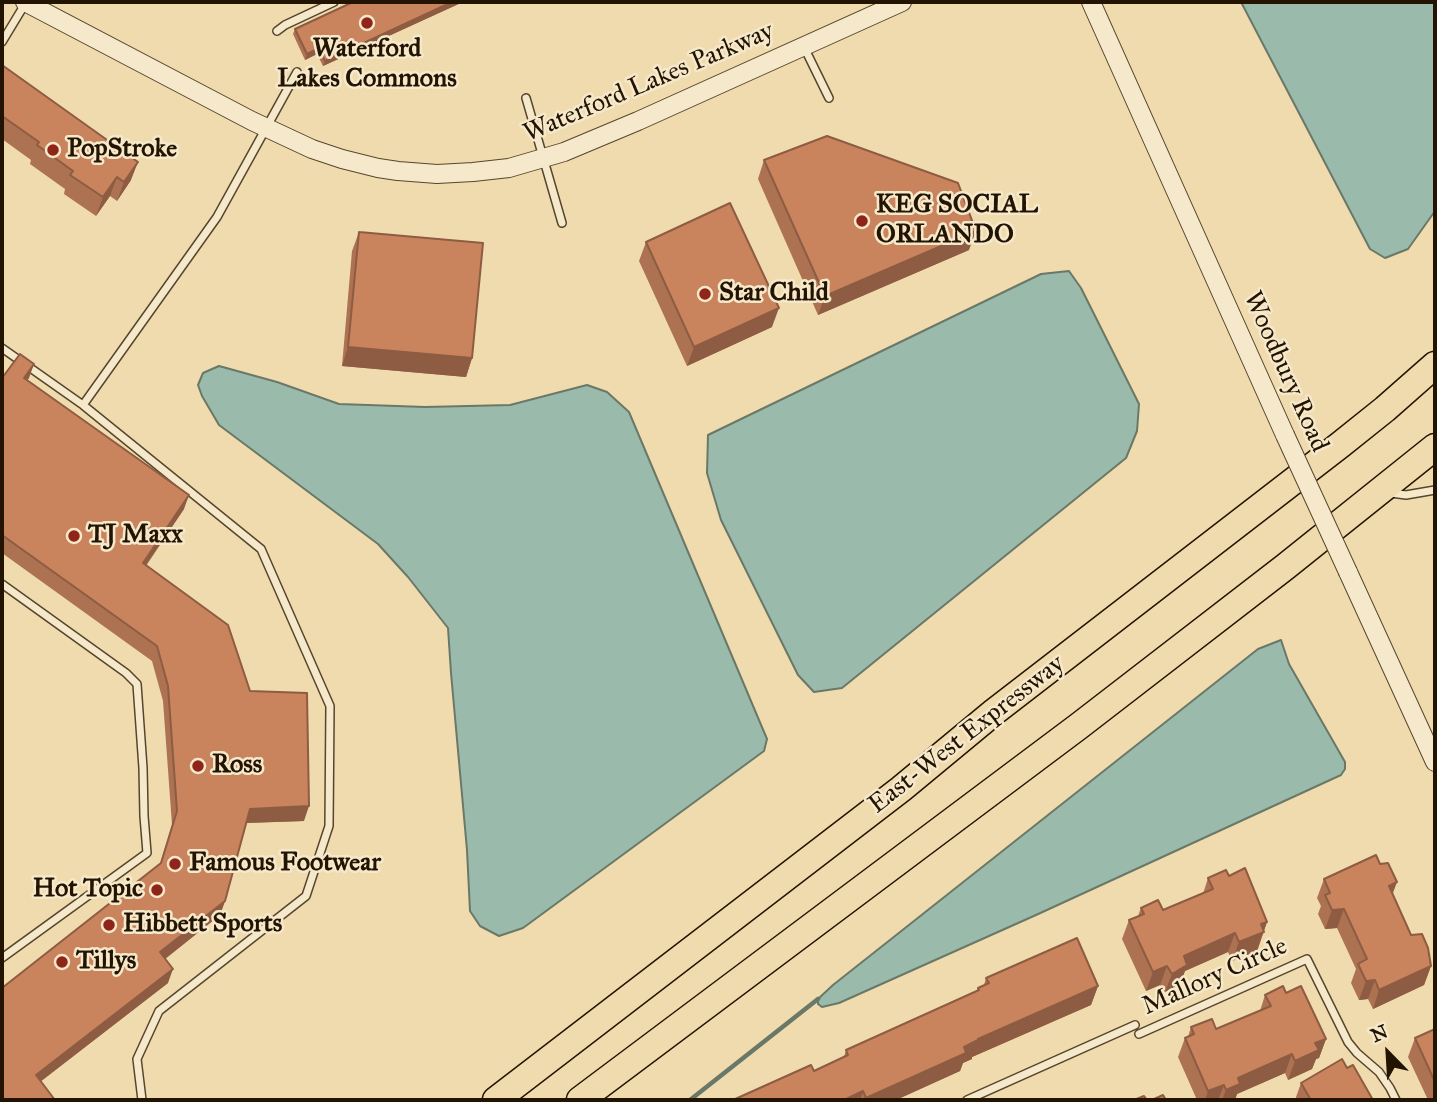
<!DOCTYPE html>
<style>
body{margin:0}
#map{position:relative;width:1437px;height:1102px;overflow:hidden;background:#f0dbaf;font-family:"IM FELL Great Primer",serif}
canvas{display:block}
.frame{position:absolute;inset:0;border:4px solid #231401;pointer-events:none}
.north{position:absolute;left:1353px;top:1018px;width:70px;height:70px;-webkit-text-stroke:5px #f5e8cb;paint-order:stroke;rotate:336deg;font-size:19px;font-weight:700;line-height:28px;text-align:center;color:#231401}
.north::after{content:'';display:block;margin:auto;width:24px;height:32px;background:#231401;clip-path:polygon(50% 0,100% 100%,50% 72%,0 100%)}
</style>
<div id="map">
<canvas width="1437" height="1102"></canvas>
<div class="frame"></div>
<div class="north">N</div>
</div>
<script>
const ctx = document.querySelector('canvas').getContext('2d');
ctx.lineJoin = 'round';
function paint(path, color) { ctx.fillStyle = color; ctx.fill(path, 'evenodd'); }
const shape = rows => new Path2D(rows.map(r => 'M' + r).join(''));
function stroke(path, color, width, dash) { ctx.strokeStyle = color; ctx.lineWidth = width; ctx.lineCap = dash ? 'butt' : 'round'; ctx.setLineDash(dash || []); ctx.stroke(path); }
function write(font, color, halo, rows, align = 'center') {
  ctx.font = font + ' "IM FELL Great Primer",serif'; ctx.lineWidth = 5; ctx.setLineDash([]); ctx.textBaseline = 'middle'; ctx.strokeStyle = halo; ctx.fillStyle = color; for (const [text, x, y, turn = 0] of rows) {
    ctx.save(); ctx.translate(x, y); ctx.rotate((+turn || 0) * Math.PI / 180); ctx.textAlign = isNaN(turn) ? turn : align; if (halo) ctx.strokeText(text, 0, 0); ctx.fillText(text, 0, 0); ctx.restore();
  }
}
const water = shape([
 [1241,2,1435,2,1435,211,1408,249,1385,258,1370,249,1241,2],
 [1069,271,1081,288,1139,404,1137,431,1126,458,842,688,814,692,798,675,721,520,707,473,708,435,1041,274,1069,271],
 [219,366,277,382,339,404,425,407,510,405,587,385,607,392,629,412,767,739,764,751,523,928,499,936,480,926,470,911,467,850,451,673,448,628,408,577,378,544,219,425,202,396,198,385,203,373,219,366],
 [1281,640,1289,664,1345,762,1345,769,1341,775,1036,915,839,1003,822,1007,818,1004,818,999,833,985,1258,649,1281,640]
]);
paint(water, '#9abbab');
stroke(water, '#6a7867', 2);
stroke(shape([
 [690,1100,818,999]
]), '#6a7867', 4.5);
const service = shape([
 [277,31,285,25,334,2],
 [2,42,25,4],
 [804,47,829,98],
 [526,98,562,223],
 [2,348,83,405,261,549,330,706,329,826,306,896,159,1011,137,1059,142,1100],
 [83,405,217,217,297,72],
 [1391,493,1406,495,1435,490],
 [2,584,126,673,137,684,143,768,144,816,147,853,2,958],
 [1139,1034,1307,959,1348,1042,1357,1053,1379,1072,1390,1088,1396,1100],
 [967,1100,1135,1025]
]);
const tertiary = shape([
 [25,2,252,121,312,149,342,159,378,168,398,171,437,174,473,172,509,168,564,152,638,121,902,2],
 [1091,2,1285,435],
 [1348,572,1435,762]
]);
const motorway = shape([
 [496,1100,901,789,994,712,1340,445,1385,409,1435,365],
 [580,1100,1079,726,1285,567,1435,447]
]);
stroke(service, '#56462c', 10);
stroke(tertiary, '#56462c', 20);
stroke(motorway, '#231401', 29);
stroke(service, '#f5e8cb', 7);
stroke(tertiary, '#f5e8cb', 18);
stroke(motorway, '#f0dbaf', 26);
const tertiaryBridge = shape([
 [1285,435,1348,572]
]);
stroke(tertiaryBridge, '#56462c', 20, []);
stroke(tertiaryBridge, '#f5e8cb', 18);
paint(shape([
 [353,2,463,2,323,66,317,54,305,60,293,34,295,29],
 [2,65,131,180,117,201,110,196,96,216,64,194,65,189,30,164,31,160,2,139],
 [764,160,969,250,818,315,758,179],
 [359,232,472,358,466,377,342,366,352,251],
 [646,242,772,327,687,366,639,261],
 [2,378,29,378,27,380,184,509,146,566,250,691,304,821,246,823,225,901,220,915,165,959,168,983,41,1081,2,1100,160,864,172,825,163,701,152,661,2,553],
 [1229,876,1267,922,1257,951,1232,961,1228,952,1185,971,1180,984,1165,992,1160,985,1146,991,1122,939,1129,920,1138,916,1141,908,1163,910,1203,894,1208,878],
 [1324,879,1392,894,1411,935,1431,966,1424,985,1373,1009,1368,999,1359,1000,1351,983,1356,969,1337,928,1325,929,1318,914,1321,906,1317,898],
 [986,978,1098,986,1091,1005,972,1057,972,1059,963,1063,960,1071,896,1100,733,1100,814,1071,844,1057,846,1050,977,991,978,988,984,985],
 [1286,993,1326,1039,1319,1058,1316,1059,1312,1069,1288,1080,1285,1073,1237,1094,1235,1100,1197,1100,1178,1057,1185,1038,1188,1037,1191,1027,1216,1029,1260,1011,1265,995],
 [1435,1029,1435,1100,1428,1100,1408,1057,1415,1038],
 [1347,1068,1373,1100,1295,1100,1301,1083]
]), '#ad7251');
paint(shape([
 [452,2,463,2,323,66,325,61],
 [319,48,317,54,305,60,307,54],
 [138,162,131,180,117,201,124,182],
 [117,177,110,196,96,216,103,197],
 [976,231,969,250,818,315,825,296],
 [779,308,772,327,687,366,694,347],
 [348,347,472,358,466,377,342,366],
 [34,364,29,378,18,392,24,378],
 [189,495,184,509,137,578,143,563],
 [309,806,304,821,245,823,250,809],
 [1397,882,1390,901,1389,886],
 [225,901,220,915,155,967,160,952],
 [1344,909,1337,928,1325,929,1332,910],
 [1267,922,1257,951,1232,961,1239,942,1261,924],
 [1235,933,1228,952,1185,971,1180,984,1165,992,1172,974,1184,956],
 [1167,966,1160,985,1146,991,1153,972],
 [1431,966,1424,985,1373,1009,1379,990],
 [173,969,168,983,31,1089,36,1075],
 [1375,980,1368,999,1359,1000,1366,981],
 [1098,986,1091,1005,972,1057,972,1059,963,1063,960,1071,896,1100,865,1100,866,1098,978,1039],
 [1326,1039,1319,1058,1316,1059,1312,1069,1288,1080,1295,1061,1315,1043],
 [1292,1054,1285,1073,1237,1094,1235,1100,1222,1100,1226,1090,1238,1078],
 [1224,1085,1218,1100,1205,1100,1208,1091],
 [863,1091,860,1100,844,1100]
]), '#8d5c42');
const building = shape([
 [353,2,452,2,325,61,319,48,307,54,295,29,353,2],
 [2,65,138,162,124,182,117,177,103,197,70,175,73,171,37,145,39,142,2,116,2,65],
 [827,136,958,183,976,231,825,296,764,160,827,136],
 [730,203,779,308,694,347,646,242,730,203],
 [359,232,483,243,472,358,348,347,359,232],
 [20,354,34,364,24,378,189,495,143,563,228,625,250,691,307,693,309,806,250,809,225,901,160,952,173,969,36,1075,55,1100,2,1100,2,988,161,863,177,811,168,686,157,646,2,535,2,378,20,354],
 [1376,855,1380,864,1388,863,1397,882,1389,886,1411,935,1422,934,1428,948,1431,966,1379,990,1375,980,1366,981,1358,964,1367,959,1344,909,1332,910,1325,895,1330,893,1324,879,1376,855],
 [1245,868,1267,922,1261,924,1264,932,1239,942,1235,933,1184,956,1187,965,1172,974,1167,966,1153,972,1129,920,1144,914,1141,908,1158,900,1163,910,1213,889,1208,878,1226,870,1229,876,1245,868],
 [1077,938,1098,986,978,1039,978,1040,964,1047,966,1053,866,1098,863,1091,844,1100,733,1100,811,1065,814,1071,848,1055,846,1050,979,990,978,988,989,983,986,978,1077,938],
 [1283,986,1286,993,1301,986,1326,1039,1315,1043,1319,1050,1295,1061,1292,1054,1238,1078,1240,1084,1226,1090,1224,1085,1208,1091,1185,1038,1194,1034,1191,1027,1212,1019,1216,1029,1271,1006,1265,995,1283,986],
 [1435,1029,1435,1082,1415,1038,1435,1029],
 [1342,1059,1347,1068,1353,1065,1373,1100,1311,1100,1301,1083,1342,1059],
 [1163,1095,1166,1100,1152,1100,1163,1095],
 [1144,1096,1147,1100,1134,1100,1144,1096]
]);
paint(building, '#c9845e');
stroke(building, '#8d5c42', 2);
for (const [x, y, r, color] of [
 [367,23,7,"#8f2418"],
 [53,150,7,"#8f2418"],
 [862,221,7,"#8f2418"],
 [705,294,7,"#8f2418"],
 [74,536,7,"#8f2418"],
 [198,766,7,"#8f2418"],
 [175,864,7,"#8f2418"],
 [157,890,7,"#8f2418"],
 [109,925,7,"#8f2418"],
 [62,962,7,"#8f2418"]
]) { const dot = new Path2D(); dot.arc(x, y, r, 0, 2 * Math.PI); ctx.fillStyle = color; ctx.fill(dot); stroke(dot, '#f5e8cb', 2.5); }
write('bold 26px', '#231401', '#f5e8cb', [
 ["Waterford",367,50,"center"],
 ["Lakes Commons",367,80,"center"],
 ["PopStroke",67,150],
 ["KEG SOCIAL",876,206],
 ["ORLANDO",876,236],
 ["Star Child",719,294],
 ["TJ Maxx",88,536],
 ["Ross",212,766],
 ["Famous Footwear",189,864],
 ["Hot Topic",143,890,"right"],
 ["Hibbett Sports",123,925],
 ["Tillys",76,962]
], 'left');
write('26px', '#231401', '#f5e8cb', [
 ["Waterford Lakes Parkway",649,83,-23],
 ["Woodbury Road",1285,372,66],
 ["East-West Expressway",967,735,-38],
 ["Mallory Circle",1215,977,-24]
]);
</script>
